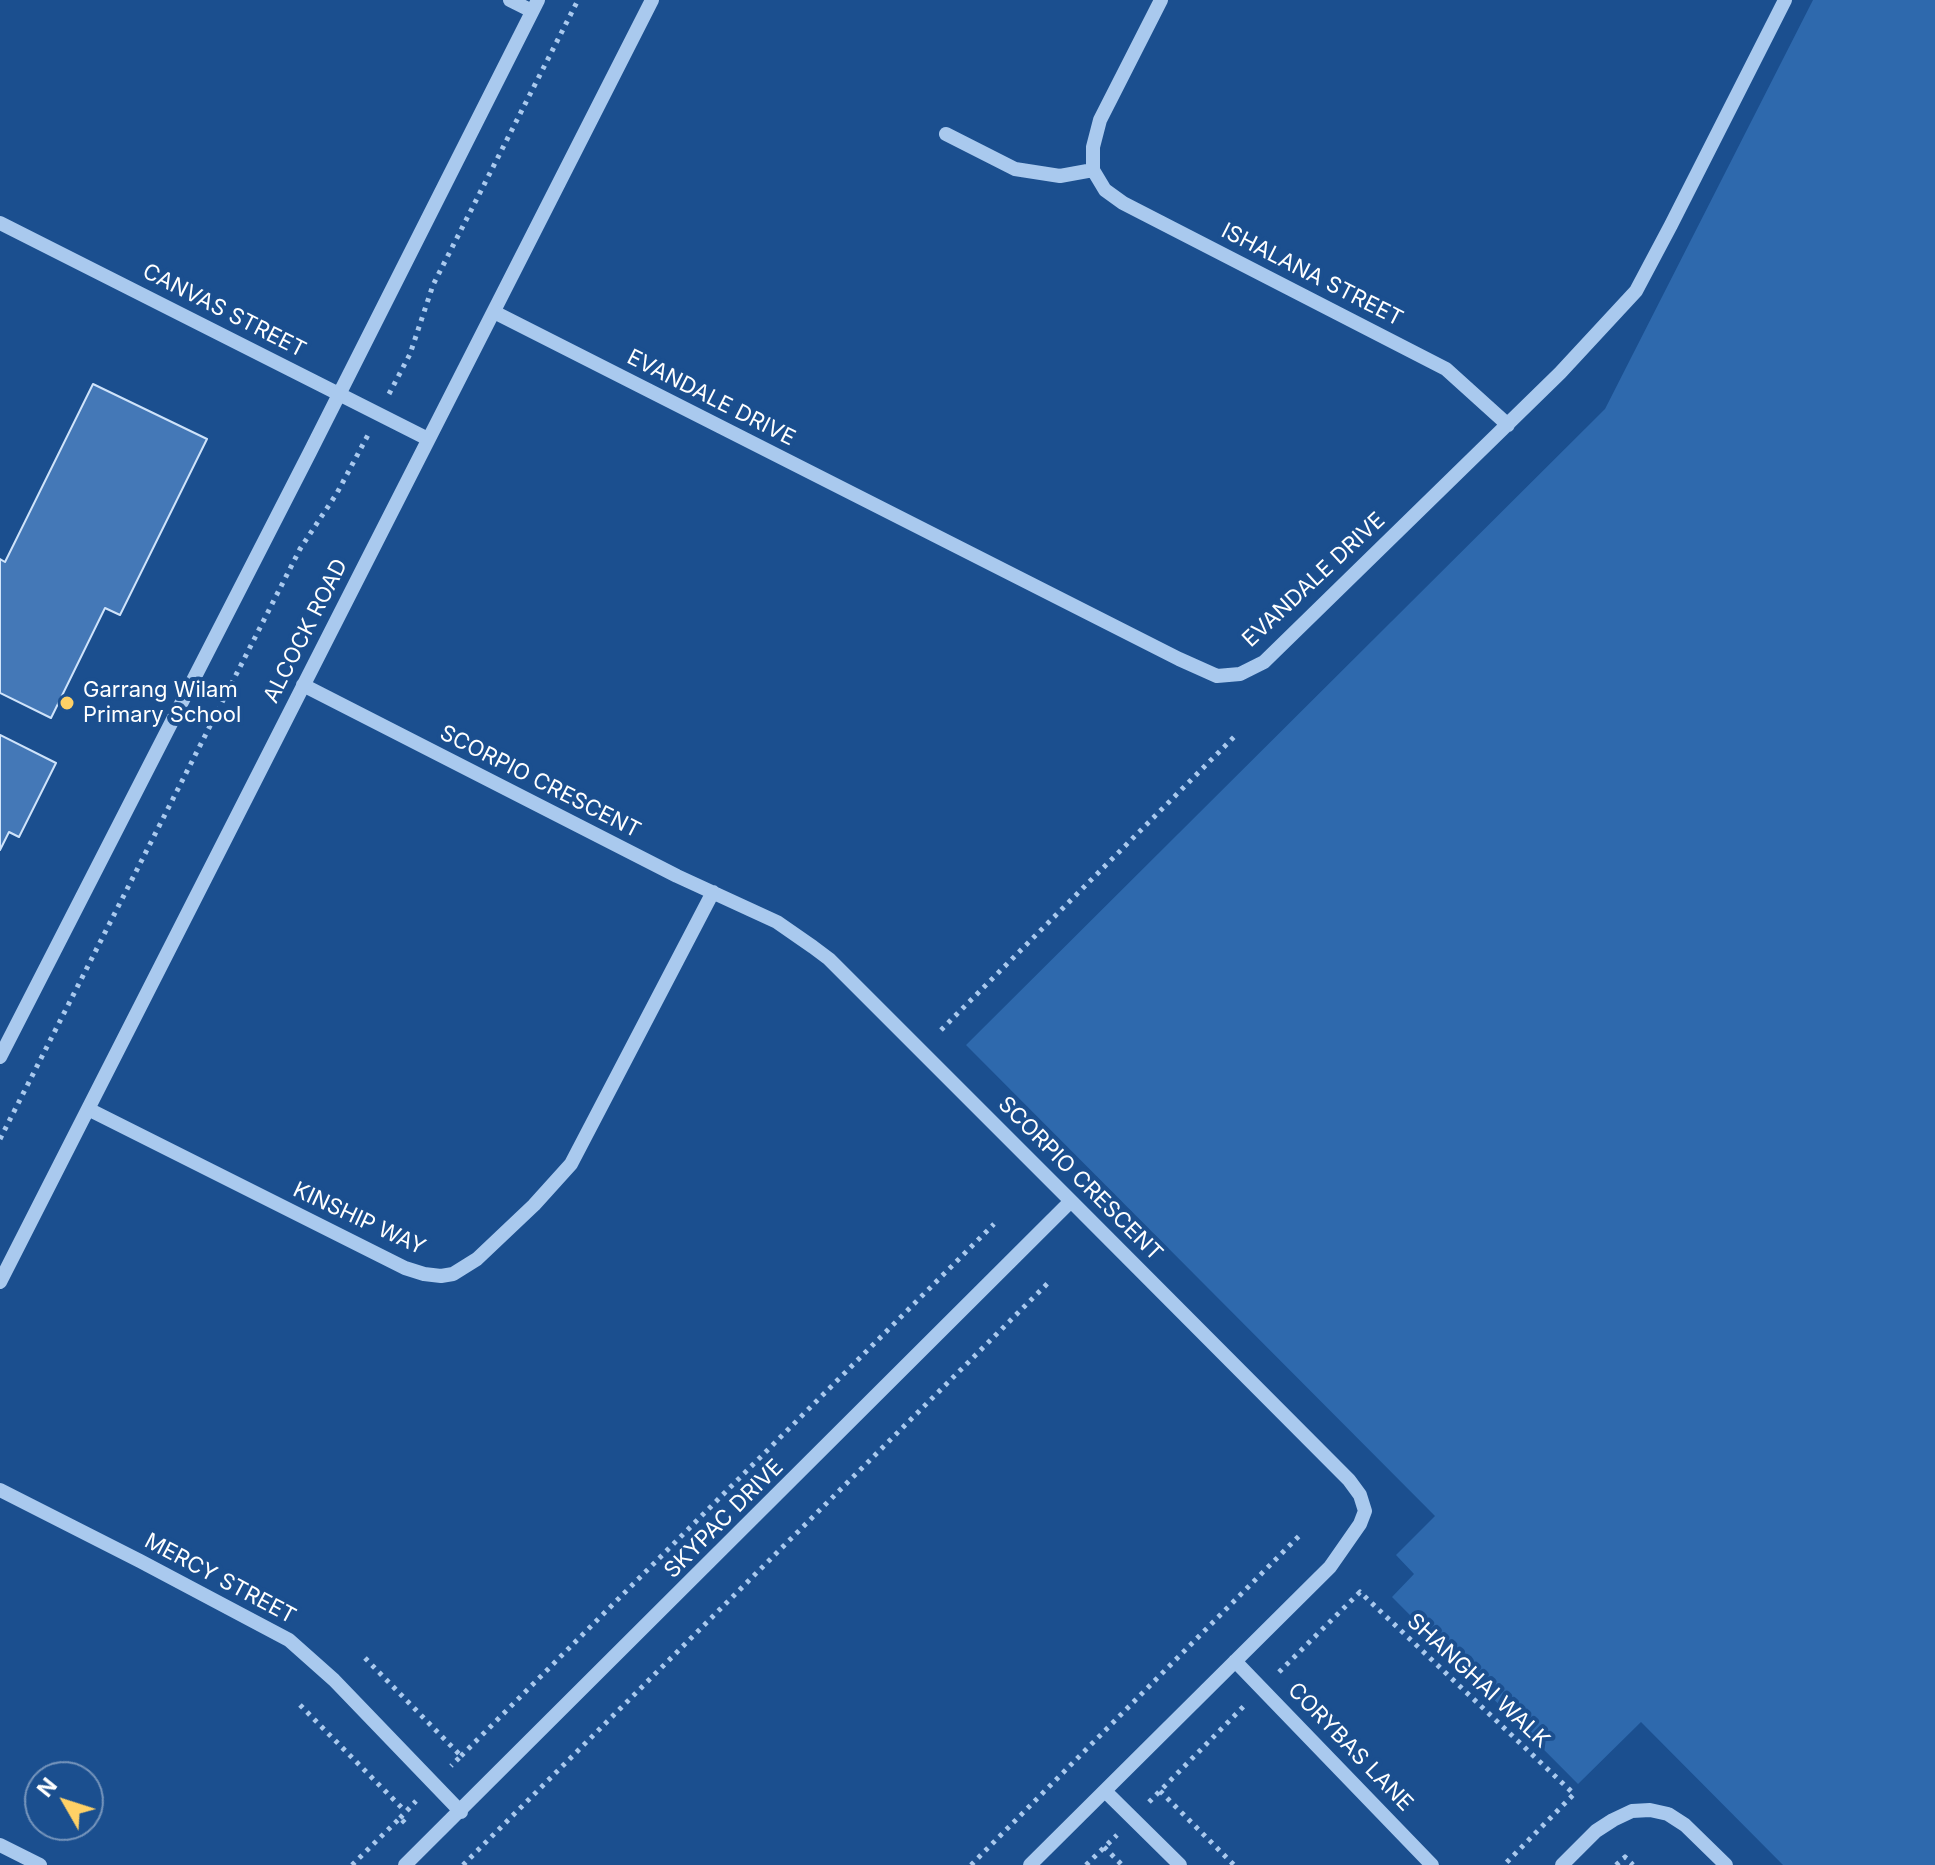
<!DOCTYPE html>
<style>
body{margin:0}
#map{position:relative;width:1935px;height:1865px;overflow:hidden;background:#1b4f8f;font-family:Inter,sans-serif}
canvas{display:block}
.north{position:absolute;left:24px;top:1761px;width:80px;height:80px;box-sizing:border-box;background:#1b4f8f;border:2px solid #7695bc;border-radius:50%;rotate:309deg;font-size:22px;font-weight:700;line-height:32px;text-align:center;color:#fff}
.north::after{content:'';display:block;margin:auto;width:28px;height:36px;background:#ffd166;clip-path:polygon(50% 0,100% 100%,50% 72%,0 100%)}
</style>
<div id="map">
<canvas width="1935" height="1865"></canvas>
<div class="north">N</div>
</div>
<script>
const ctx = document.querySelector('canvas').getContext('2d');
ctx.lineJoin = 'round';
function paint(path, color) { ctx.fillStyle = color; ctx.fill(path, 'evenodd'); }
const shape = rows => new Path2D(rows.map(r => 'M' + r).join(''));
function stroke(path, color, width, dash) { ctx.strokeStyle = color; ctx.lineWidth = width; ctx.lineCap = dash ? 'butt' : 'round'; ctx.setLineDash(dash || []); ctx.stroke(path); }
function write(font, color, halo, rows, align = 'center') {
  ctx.font = font + ' Inter,sans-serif'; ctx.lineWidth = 8; ctx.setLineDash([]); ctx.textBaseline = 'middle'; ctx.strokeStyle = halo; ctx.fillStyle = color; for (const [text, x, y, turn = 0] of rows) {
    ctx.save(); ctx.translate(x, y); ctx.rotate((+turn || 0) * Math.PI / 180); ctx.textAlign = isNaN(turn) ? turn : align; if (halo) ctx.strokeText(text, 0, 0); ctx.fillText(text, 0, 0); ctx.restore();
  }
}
paint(shape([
 [1813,0,1935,0,1935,1865,1783,1865,1641,1722,1578,1784,1392,1597,1414,1574,1396,1555,1435,1516,966,1045,1605,409]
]), '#2e69ad');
const building = shape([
 [93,384,207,439,120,615,105,608,51,718,0,693,0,559,5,562,93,384],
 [0,735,56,763,19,837,9,832,0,850,0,735]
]);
paint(building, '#4478b7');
stroke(building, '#cfe3fa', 2);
stroke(shape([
 [389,394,410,354,433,285,578,0],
 [941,1030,1237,734],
 [0,1139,300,549,337,493,368,435],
 [365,1658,461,1756,451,1766],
 [1279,1672,1360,1592,1574,1794,1504,1865],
 [300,1705,405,1811],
 [461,1756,994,1224],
 [1160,1791,1234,1865],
 [1149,1802,1246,1704],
 [400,1818,416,1801],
 [1104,1847,1122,1865],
 [352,1865,400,1818,408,1826],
 [463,1865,1051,1280],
 [971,1865,1299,1536],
 [1086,1865,1117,1835],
 [1616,1865,1625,1857,1633,1865]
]), '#a9c9ee', 5, [4, 6]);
stroke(shape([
 [510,0,532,11],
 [1161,0,1100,120,1093,147,1093,170,1105,190,1123,203,1446,369,1508,425],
 [946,134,1015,169,1060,176,1093,170],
 [0,223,428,439],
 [494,312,1179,659,1217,676,1240,674,1264,662,1560,373,1636,291,1671,225,1785,0],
 [303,685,677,876,777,922,813,947,829,959,1071,1201,1349,1480,1360,1495,1365,1511,1360,1524,1330,1567,1030,1865],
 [0,1057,310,452,538,0],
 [88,1109,405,1268,424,1274,441,1276,453,1274,477,1259,534,1205,571,1164,713,892],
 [0,1282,652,0],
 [0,1490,140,1561,289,1640,334,1680,461,1812],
 [1235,1661,1432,1865],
 [1105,1791,1180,1865],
 [0,1845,40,1865],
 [405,1865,1071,1201],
 [1562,1865,1596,1831,1613,1820,1632,1811,1650,1810,1668,1814,1685,1825,1726,1865]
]), '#a9c9ee', 14);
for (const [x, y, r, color] of [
 [67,703,8,"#ffd166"]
]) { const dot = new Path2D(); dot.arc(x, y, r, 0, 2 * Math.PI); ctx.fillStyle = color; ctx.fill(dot); stroke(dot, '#1b4f8f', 3); }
write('22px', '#fff', '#1b4f8f', [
 ["ISHALANA STREET",1312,275,27],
 ["CANVAS STREET",224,311,27],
 ["EVANDALE DRIVE",711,398,27],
 ["EVANDALE DRIVE",1314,580,-43],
 ["ALCOCK ROAD",306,631,-63],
 ["SCORPIO CRESCENT",540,782,27],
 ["SCORPIO CRESCENT",1080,1179,45],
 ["KINSHIP WAY",359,1219,25],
 ["SKYPAC DRIVE",724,1519,-45],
 ["MERCY STREET",220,1579,28],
 ["SHANGHAI WALK",1478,1681,43],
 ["CORYBAS LANE",1350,1747,46]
]);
write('22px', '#fff', '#1b4f8f', [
 ["Garrang Wilam",83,690],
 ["Primary School",83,715]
], 'left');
</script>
